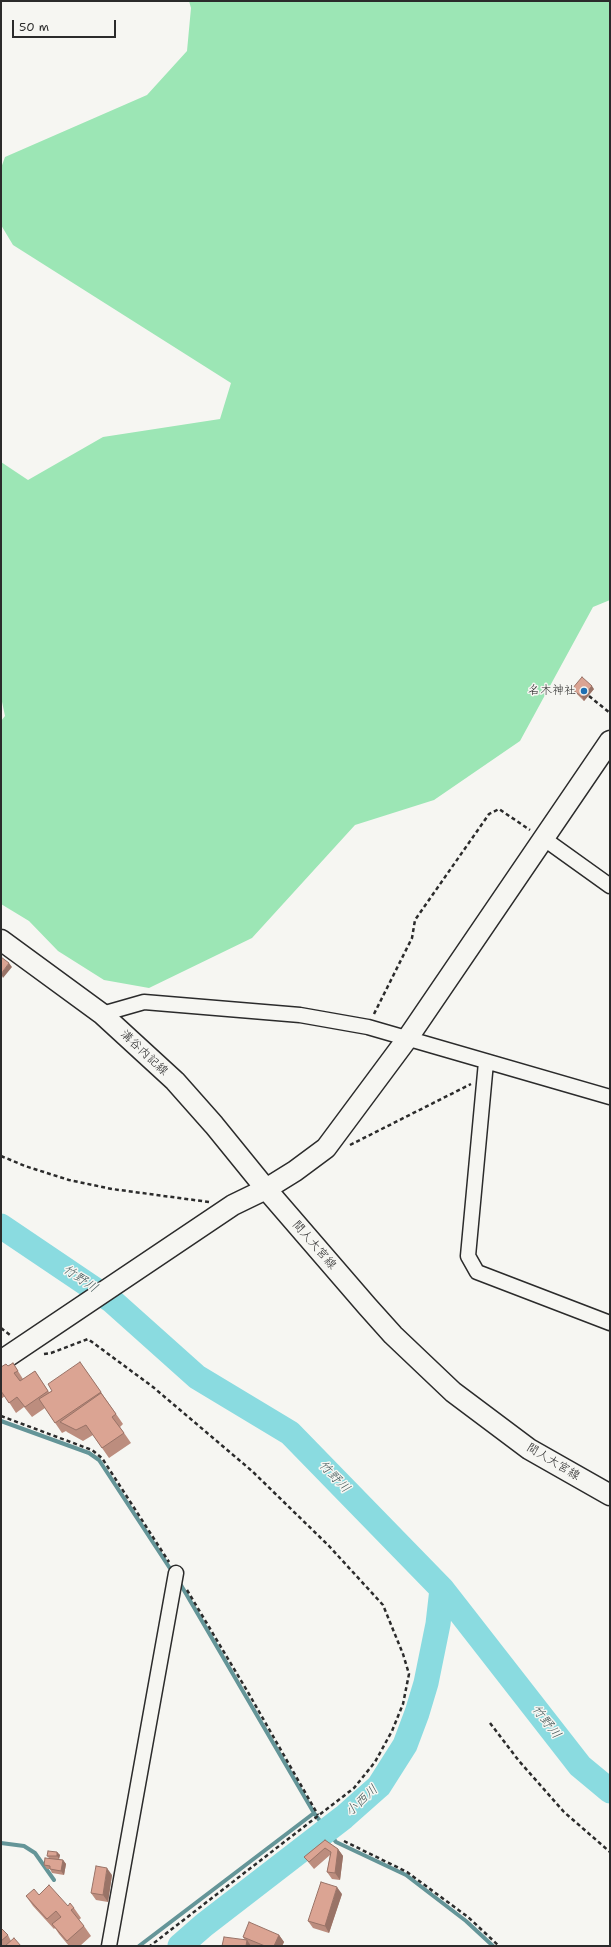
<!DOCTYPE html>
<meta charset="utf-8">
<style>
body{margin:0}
#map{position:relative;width:611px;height:1947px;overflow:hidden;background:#f6f6f2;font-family:"Shantell Sans",sans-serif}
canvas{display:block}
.frame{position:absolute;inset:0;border:2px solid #2b2b2b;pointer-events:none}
.scale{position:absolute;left:12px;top:20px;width:104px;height:18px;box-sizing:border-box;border:2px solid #2b2b2b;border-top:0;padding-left:5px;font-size:12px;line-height:14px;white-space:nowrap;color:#2b2b2b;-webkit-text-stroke:3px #f6f6f2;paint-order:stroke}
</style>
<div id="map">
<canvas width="611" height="1947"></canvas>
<div class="frame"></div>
<div class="scale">50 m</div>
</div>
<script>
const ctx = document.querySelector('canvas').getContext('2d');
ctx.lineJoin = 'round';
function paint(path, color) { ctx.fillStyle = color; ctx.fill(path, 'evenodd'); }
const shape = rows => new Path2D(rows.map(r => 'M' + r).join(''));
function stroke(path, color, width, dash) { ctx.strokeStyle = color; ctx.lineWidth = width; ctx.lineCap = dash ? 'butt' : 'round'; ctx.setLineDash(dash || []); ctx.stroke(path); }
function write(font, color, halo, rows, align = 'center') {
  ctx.font = font + ' "Shantell Sans","Klee One",sans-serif'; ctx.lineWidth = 3; ctx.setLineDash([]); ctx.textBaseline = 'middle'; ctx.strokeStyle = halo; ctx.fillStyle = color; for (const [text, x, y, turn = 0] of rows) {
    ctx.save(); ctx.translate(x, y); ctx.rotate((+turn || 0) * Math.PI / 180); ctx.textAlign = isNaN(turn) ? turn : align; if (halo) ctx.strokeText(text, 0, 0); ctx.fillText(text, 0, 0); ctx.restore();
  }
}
paint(shape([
 [189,1,610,1,610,600,593,607,520,741,434,800,355,825,252,938,149,988,104,980,58,951,29,921,1,904,1,721,5,716,1,697,1,462,28,480,103,437,220,419,231,383,13,245,1,225,1,168,5,157,147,95,187,51,191,8]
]), '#9ce6b5');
stroke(shape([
 [1,1421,89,1453,99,1460,173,1573],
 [178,1580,314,1813,336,1842,406,1875,466,1921,493,1946],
 [1,1843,24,1846,35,1853,54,1880],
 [139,1946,314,1813]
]), '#649598', 4);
stroke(shape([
 [1,1226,112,1301,197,1377,290,1433,442,1589,580,1766,610,1791],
 [180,1946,204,1925,344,1817,379,1786,405,1745,417,1713,426,1683,438,1624,442,1589]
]), '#8adbe0', 25);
const street = shape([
 [543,838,610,886],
 [102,1014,144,1002,300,1015,368,1027,610,1097],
 [486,1062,468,1256,477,1272,610,1323],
 [109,1946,176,1573]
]);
const secondary = shape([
 [1,940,102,1014,175,1081,214,1125,266,1189,367,1306,393,1335,453,1392,529,1449,610,1495],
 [1,1361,233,1205,266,1189,295,1171,326,1148,407,1039,610,741]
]);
stroke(street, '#2b2b2b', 17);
stroke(secondary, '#2b2b2b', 23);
stroke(shape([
 [589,696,610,713],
 [374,1014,412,938,415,920,489,814,499,809,530,830],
 [350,1145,471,1084],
 [1,1156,25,1166,69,1180,112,1189,209,1202],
 [1,1328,10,1335],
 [44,1354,51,1353,88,1339,153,1387,252,1471,329,1546,383,1605,403,1654,409,1674,403,1704,392,1731,375,1762,354,1788,150,1946],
 [1,1416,92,1450,102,1458,169,1562],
 [187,1590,249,1694,318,1815],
 [490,1723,519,1761,564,1812,610,1852],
 [344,1841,407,1872,468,1917,499,1946]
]), '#2b2b2b', 2.5, [4, 3]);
stroke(street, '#f6f6f2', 14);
stroke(secondary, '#f6f6f2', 20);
paint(shape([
 [572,689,594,689,584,701],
 [80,1362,123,1424,120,1427,131,1443,109,1458,93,1435,83,1441,67,1432,66,1431,62,1433,45,1408,32,1417,24,1407,16,1413,5,1396,1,1399,1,1367,8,1366,13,1363,23,1379,35,1371,49,1392,52,1391],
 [325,1840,338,1849,343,1856,340,1880,332,1879,327,1872,330,1855,314,1869,304,1857],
 [57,1852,60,1855,59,1859,63,1860,66,1864,64,1875,52,1873,50,1869,47,1869,44,1865,49,1858,47,1856],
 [112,1875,108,1902,96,1900,91,1893],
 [342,1894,329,1933,313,1928,308,1921],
 [39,1895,68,1906,74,1908,81,1918,79,1920,84,1926,91,1936,80,1946,69,1946,59,1934,55,1928,54,1929,33,1906,26,1896],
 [1,1928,8,1935,11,1941,21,1946,1,1946],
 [279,1935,284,1942,282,1946,254,1946,250,1945,251,1946,222,1946,245,1940,243,1937]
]), '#bc8d7e');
paint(shape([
 [592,686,594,689,584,701,582,697],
 [9,963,12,967,3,978,1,974],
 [338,1849,343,1856,340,1880,335,1873],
 [57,1852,60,1855,59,1859,57,1856],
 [63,1860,66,1864,64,1875,61,1871],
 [107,1868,112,1875,108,1902,103,1895],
 [337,1887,342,1894,329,1933,325,1926],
 [279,1935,284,1942,282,1946,274,1946],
 [247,1940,251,1946,246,1946]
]), '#997367');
const building = shape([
 [582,677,592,686,582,697,572,689,582,677],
 [1,957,9,963,1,974,1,957],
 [80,1362,101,1392,55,1423,39,1399,52,1391,48,1384,80,1362],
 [13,1363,18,1371,14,1373,20,1381,35,1371,48,1391,25,1407,17,1397,9,1403,1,1391,1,1367,6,1364,8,1366,13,1363],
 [101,1393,116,1414,112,1417,124,1433,102,1448,86,1425,76,1430,60,1422,101,1393],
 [325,1840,338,1849,335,1873,327,1872,331,1852,325,1848,309,1862,304,1857,325,1840],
 [48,1851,57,1852,57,1856,47,1856,48,1851],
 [45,1858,63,1860,61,1871,50,1869,50,1866,44,1865,45,1858],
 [96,1866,107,1868,103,1895,91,1893,96,1866],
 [321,1882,337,1887,325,1926,308,1921,321,1882],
 [49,1885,68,1906,70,1903,74,1908,71,1910,84,1926,67,1941,52,1924,61,1917,56,1911,47,1919,26,1896,34,1889,39,1895,49,1885],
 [249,1922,279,1935,274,1946,265,1946,243,1937,249,1922],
 [1,1928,8,1935,1,1941,1,1928],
 [224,1937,247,1940,246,1946,222,1946,224,1937],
 [14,1938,21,1946,5,1946,14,1938]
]);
paint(building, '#dba493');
stroke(building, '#997367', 1);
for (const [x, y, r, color] of [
 [584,691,4,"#1f6fb2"]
]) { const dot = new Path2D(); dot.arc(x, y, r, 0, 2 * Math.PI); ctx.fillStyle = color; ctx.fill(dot); stroke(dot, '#f6f6f2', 1.5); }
write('12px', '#2b2b2b', '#f6f6f2', [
 ["名木神社",576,691]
], 'right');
write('12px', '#2b2b2b', '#f6f6f2', [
 ["溝谷内記線",144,1053,43],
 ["間人大宮線",314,1245,49],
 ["間人大宮線",553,1462,31]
]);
write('italic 13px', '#435758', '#f6f6f2', [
 ["竹野川",80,1279,34],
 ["竹野川",334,1477,46],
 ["竹野川",546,1722,52],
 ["小西川",362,1801,-43]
]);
</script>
